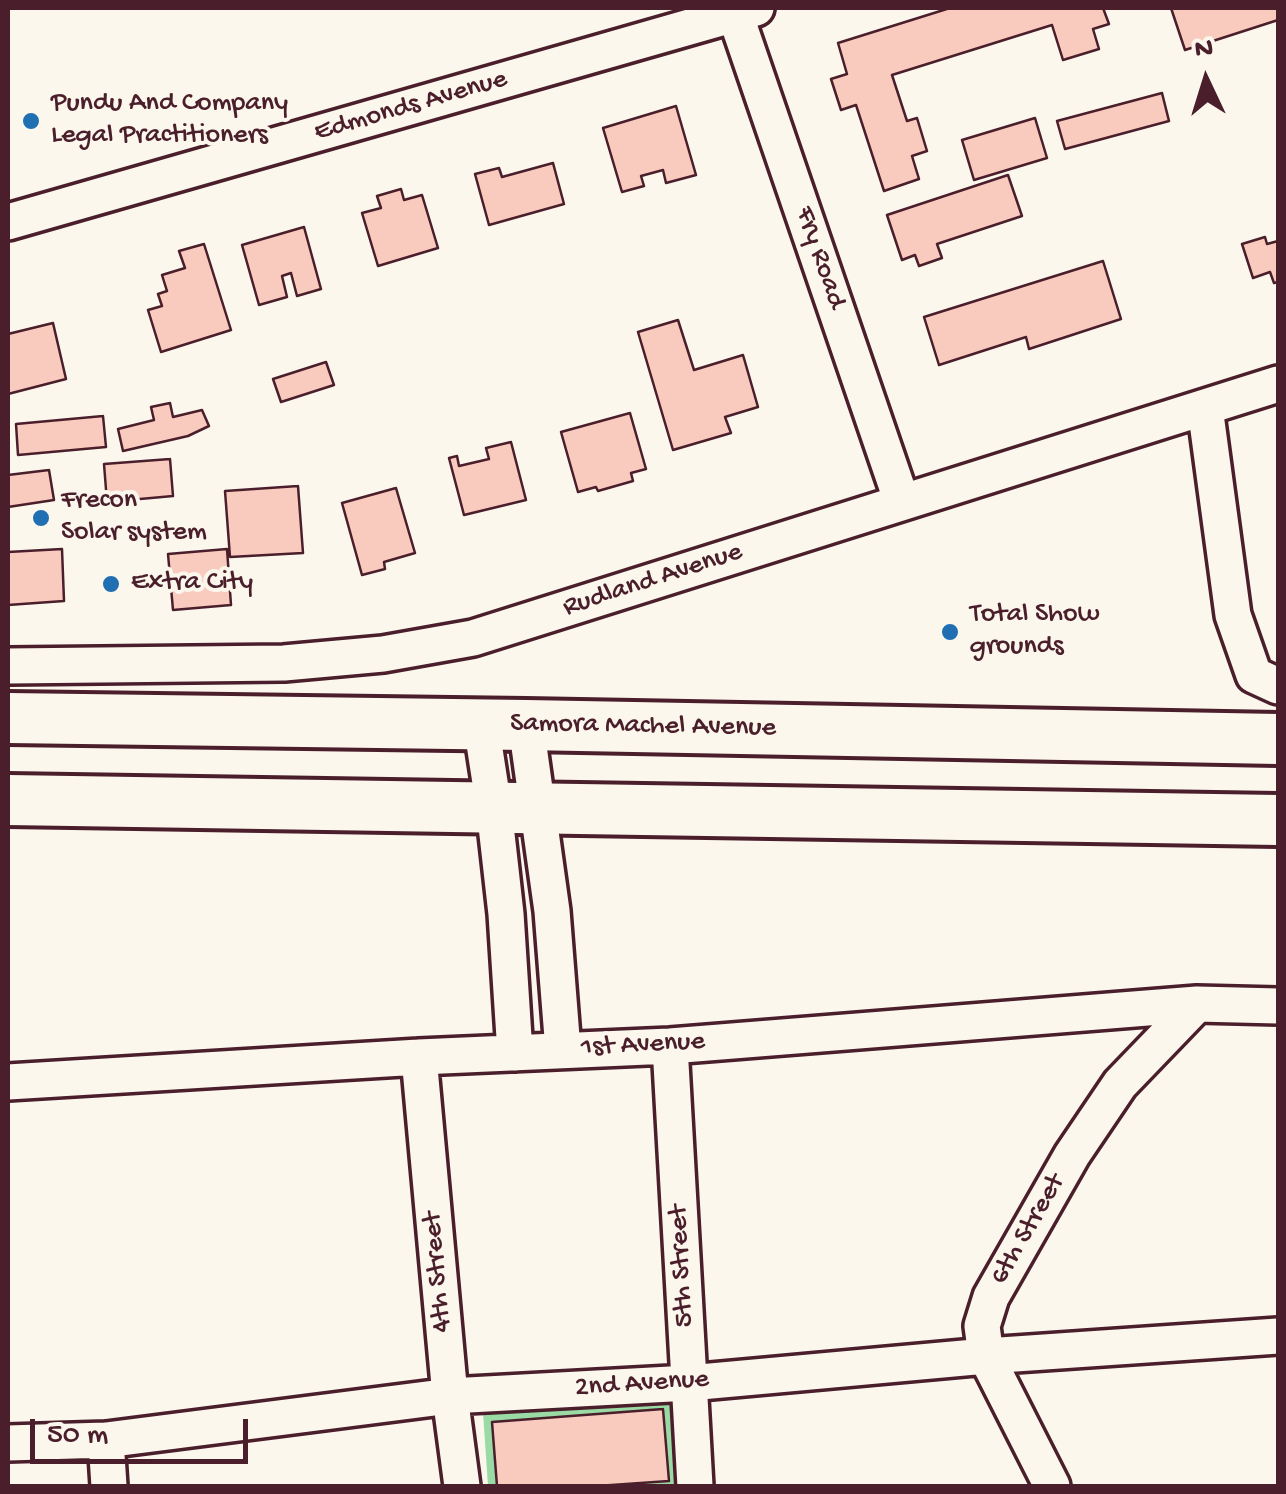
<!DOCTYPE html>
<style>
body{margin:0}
#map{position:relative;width:1286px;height:1494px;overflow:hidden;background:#fbf7ec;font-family:"Gochi Hand",sans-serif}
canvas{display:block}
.frame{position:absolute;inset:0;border:10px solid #4a1f2b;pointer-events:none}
.north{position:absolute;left:1156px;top:30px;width:100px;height:100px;-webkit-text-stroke:8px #fbf7ec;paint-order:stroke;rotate:356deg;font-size:28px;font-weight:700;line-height:40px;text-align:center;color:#4a1f2b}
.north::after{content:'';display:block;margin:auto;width:35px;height:45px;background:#4a1f2b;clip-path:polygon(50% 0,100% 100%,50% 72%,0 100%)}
.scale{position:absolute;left:30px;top:1419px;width:218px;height:45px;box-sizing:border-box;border:5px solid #4a1f2b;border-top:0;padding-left:12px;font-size:30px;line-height:35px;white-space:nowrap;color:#4a1f2b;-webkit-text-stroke:8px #fbf7ec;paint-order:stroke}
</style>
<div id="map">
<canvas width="1286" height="1494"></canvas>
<div class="frame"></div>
<div class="north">N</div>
<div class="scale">50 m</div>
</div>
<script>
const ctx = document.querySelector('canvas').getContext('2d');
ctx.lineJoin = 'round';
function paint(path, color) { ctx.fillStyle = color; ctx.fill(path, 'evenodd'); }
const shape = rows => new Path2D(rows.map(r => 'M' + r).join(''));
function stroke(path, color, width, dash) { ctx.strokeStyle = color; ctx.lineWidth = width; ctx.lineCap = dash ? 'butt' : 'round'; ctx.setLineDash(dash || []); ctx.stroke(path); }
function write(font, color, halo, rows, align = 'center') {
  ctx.font = font + ' "Gochi Hand",sans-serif'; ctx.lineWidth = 8; ctx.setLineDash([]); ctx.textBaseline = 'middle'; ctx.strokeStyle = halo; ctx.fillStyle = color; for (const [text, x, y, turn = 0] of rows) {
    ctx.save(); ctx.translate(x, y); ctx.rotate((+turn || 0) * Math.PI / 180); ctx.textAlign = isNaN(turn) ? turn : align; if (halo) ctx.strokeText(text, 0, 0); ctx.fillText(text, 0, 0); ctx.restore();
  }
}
paint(shape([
 [677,1399,686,1486,488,1486,483,1412]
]), '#9adaa4');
const building = shape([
 [950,8,1103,8,1109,24,1093,29,1099,49,1063,60,1052,25,892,75,907,121,917,118,927,151,912,156,919,179,884,191,856,105,841,110,831,79,847,74,838,43,950,8],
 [1171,8,1278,8,1278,20,1185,50,1171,8],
 [1162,93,1169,121,1065,149,1057,121,1162,93],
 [676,106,696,175,666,183,663,170,641,176,644,186,622,192,603,128,676,106],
 [1035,118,1047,158,974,180,962,140,1035,118],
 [553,163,564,204,489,225,475,174,499,168,502,177,553,163],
 [1008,175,1022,216,937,244,942,258,919,266,915,255,902,260,887,215,1008,175],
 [401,189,404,200,422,195,438,248,378,266,362,213,381,208,377,196,401,189],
 [304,227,321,289,297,296,291,273,282,276,287,297,259,305,242,245,304,227],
 [1265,237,1267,244,1278,241,1278,282,1274,283,1270,272,1253,278,1242,244,1265,237],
 [204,244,231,330,161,352,148,310,162,306,158,294,167,291,162,275,185,268,179,251,204,244],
 [1103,261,1121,319,1029,349,1026,337,939,365,924,317,1103,261],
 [678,320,694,370,743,355,758,407,725,417,731,433,673,450,638,332,678,320],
 [53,323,66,379,8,394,8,334,53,323],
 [326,362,334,385,281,402,273,379,326,362],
 [170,403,173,417,202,410,209,426,188,436,123,451,118,429,154,420,151,407,170,403],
 [630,413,646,469,631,473,633,481,598,491,596,487,578,492,561,432,630,413],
 [103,416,106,447,18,455,16,424,103,416],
 [511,442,526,500,464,515,449,458,457,456,459,466,489,459,486,448,511,442],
 [170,459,173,496,107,502,104,464,170,459],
 [49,470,54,500,8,507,8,475,49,470],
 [298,486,303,553,230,557,225,491,298,486],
 [396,488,415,553,384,562,385,569,362,575,342,503,396,488],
 [62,549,64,601,8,605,8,552,62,549],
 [227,549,231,605,173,610,168,554,227,549],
 [663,1409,669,1481,597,1486,497,1486,492,1422,663,1409]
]);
paint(building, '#f9cbbe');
stroke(building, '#4a1f2b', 2.5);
const minor = shape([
 [735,14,902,502],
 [8,222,756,8],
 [1205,407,1233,615,1254,675,1278,686],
 [8,666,284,663,383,654,473,638,1278,384],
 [481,724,494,808,506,914,515,1053],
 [526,725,552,911,563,1050],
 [670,1046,695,1486],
 [419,1057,450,1396,462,1486],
 [8,1082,419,1057,670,1046,1197,1004,1278,1006],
 [106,1440,109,1486],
 [8,1443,106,1440,450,1396,689,1383,986,1356,1278,1336],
 [1052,1486,986,1356,982,1326,991,1297,1072,1155,1120,1084,1197,1004]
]);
const highway = shape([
 [8,718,526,725,1278,739],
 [8,800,1278,820]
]);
stroke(minor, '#4a1f2b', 42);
stroke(highway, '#4a1f2b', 58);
stroke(minor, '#fbf7ec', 35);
stroke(highway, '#fbf7ec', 50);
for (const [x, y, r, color] of [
 [31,121,10,"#1f6fb2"],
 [41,518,10,"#1f6fb2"],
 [111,584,10,"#1f6fb2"],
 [950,632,10,"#1f6fb2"]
]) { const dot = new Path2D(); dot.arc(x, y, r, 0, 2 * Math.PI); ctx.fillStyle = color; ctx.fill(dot); stroke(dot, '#fbf7ec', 4); }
write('28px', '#4a1f2b', '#fbf7ec', [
 ["Pundu And Company",51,105],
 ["Legal Practitioners",51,137],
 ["Frecon",61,502],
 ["Solar system",61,534],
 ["Extra City",131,584],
 ["Total Show",970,616],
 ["grounds",970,648]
], 'left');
write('28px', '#4a1f2b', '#fbf7ec', [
 ["Edmonds Avenue",411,107,-16],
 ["Fry Road",819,258,71],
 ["Rudland Avenue",653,581,-18],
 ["Samora Machel Avenue",643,727,1],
 ["1st Avenue",643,1046,-3],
 ["6th Street",1029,1230,-60],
 ["5th Street",683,1266,-93],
 ["4th Street",439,1272,-95],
 ["2nd Avenue",642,1385,-4]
]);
</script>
